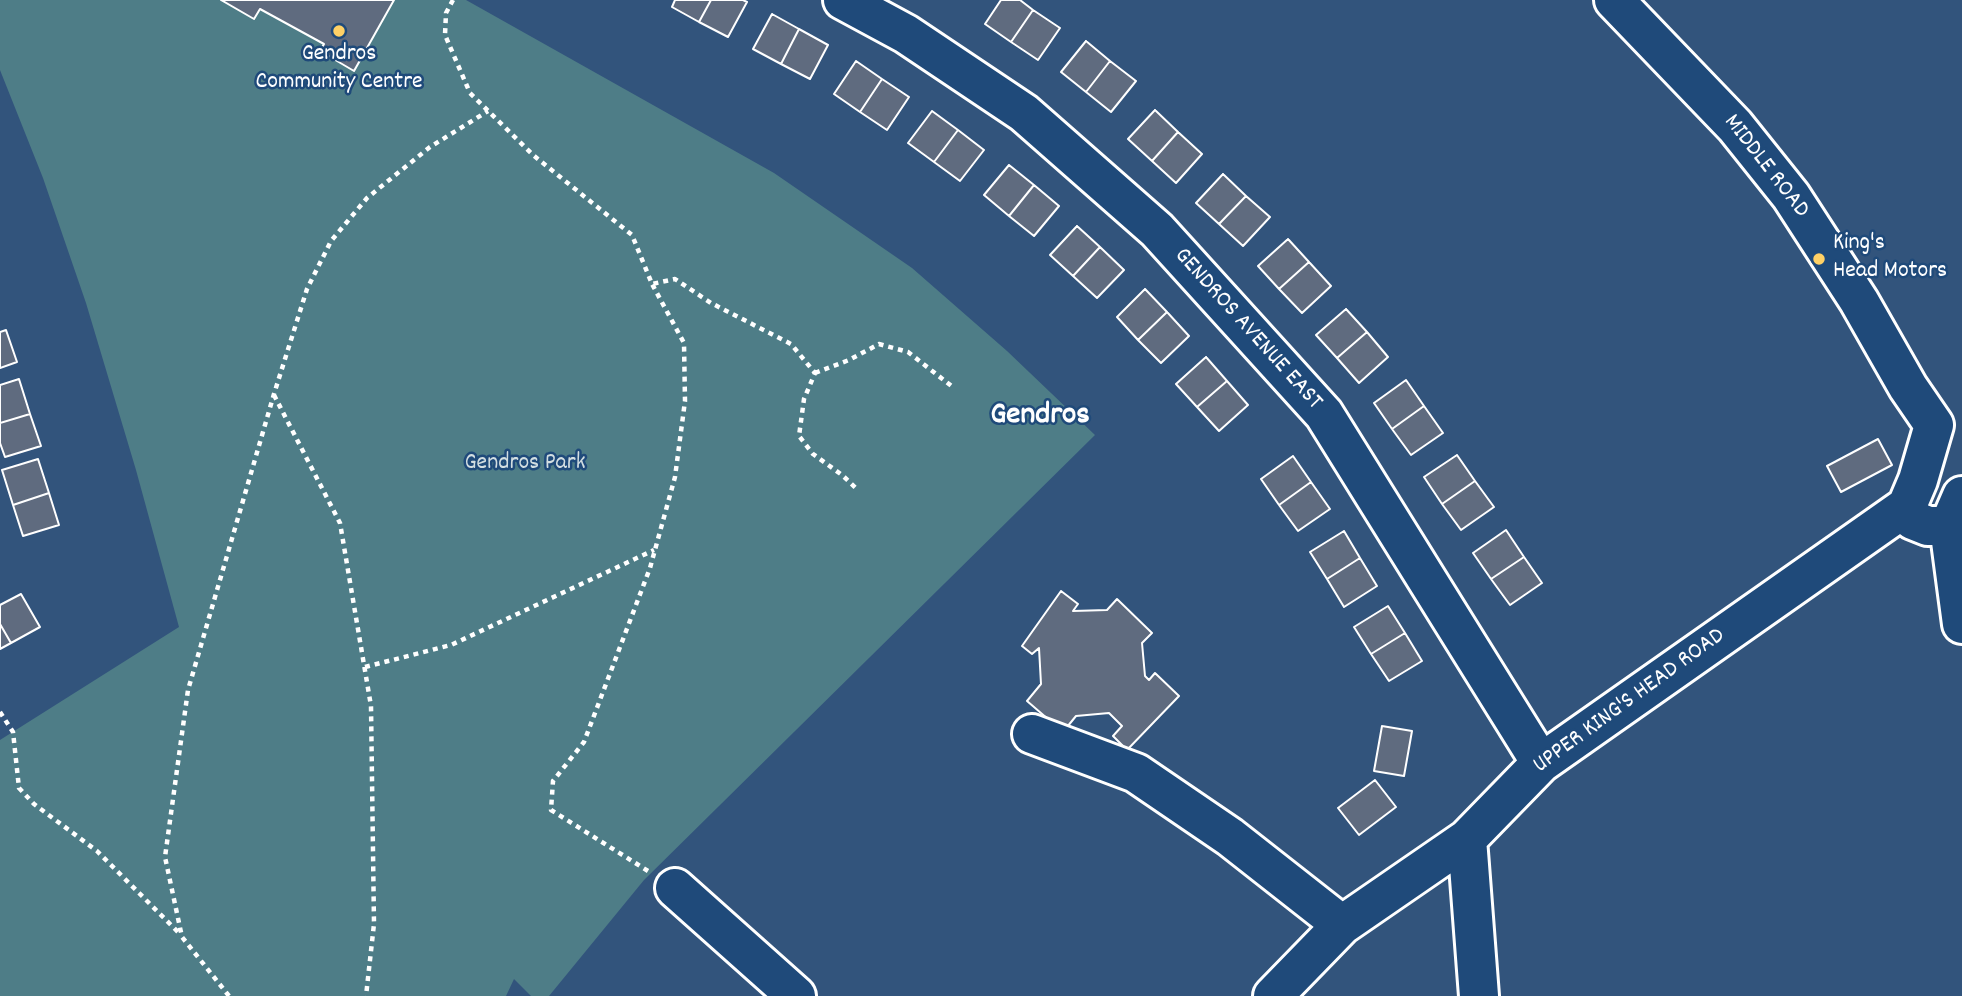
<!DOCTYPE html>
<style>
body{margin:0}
canvas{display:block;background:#32547c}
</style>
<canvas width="1962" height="996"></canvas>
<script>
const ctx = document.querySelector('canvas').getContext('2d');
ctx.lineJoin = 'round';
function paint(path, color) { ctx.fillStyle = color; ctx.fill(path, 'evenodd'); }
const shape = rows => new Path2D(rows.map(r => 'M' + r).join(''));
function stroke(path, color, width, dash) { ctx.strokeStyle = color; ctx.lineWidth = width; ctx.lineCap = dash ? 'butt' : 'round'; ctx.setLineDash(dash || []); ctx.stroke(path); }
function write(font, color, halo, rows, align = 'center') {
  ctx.font = font + ' Dekko,sans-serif'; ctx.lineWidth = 5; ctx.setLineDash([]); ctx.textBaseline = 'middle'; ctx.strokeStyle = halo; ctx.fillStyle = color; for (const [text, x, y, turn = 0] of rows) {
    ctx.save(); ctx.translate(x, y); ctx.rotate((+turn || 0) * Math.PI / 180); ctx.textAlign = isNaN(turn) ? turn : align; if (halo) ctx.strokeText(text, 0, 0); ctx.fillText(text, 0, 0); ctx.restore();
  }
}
paint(shape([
 [0,0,466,0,774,173,912,268,1007,351,1095,435,644,880,549,996,531,996,514,979,506,996,0,996,0,740,179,627,136,470,86,303,43,178,0,70]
]), '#4e7d87');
const building = shape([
 [221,0,394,0,354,71,320,51,324,44,260,9,254,19,221,0],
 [675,0,711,0,699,22,672,7,675,0],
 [711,0,743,0,747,2,728,37,699,22,711,0],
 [1001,0,1020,0,1033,10,1011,42,985,24,1001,0],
 [1033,10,1060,28,1038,60,1011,42,1033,10],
 [772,14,799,29,781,64,753,49,772,14],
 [799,29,828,45,810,79,781,64,799,29],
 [1086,41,1110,61,1086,92,1061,72,1086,41],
 [856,61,882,79,860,112,834,94,856,61],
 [1110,61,1136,81,1111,112,1086,92,1110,61],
 [882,79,909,97,887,130,860,112,882,79],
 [1155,110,1178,132,1152,161,1128,139,1155,110],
 [932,111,958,130,934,162,908,143,932,111],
 [958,130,984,150,960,181,934,162,958,130],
 [1178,132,1202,154,1176,183,1152,161,1178,132],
 [1009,165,1034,185,1009,216,984,195,1009,165],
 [1223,174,1246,196,1219,224,1196,203,1223,174],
 [1034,185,1059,206,1034,236,1009,216,1034,185],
 [1246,196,1270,217,1243,246,1219,224,1246,196],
 [1077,226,1100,247,1073,276,1050,255,1077,226],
 [1288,239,1309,262,1279,289,1258,266,1288,239],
 [1100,247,1124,270,1097,298,1073,276,1100,247],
 [1309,262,1331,286,1302,313,1279,289,1309,262],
 [1145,289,1167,312,1138,340,1117,317,1145,289],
 [1346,309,1367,332,1337,358,1316,335,1346,309],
 [1167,312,1189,336,1161,363,1138,340,1167,312],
 [6,330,17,362,0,368,0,332,6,330],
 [1367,332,1388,357,1359,383,1337,358,1367,332],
 [1206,357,1227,381,1197,407,1176,384,1206,357],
 [19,379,30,414,0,423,0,385,19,379],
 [1406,380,1424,406,1392,429,1374,403,1406,380],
 [1227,381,1248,405,1219,431,1197,407,1227,381],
 [1424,406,1443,433,1411,455,1392,429,1424,406],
 [30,414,41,446,5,457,0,443,0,423,30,414],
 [1878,439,1892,465,1841,492,1827,466,1878,439],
 [1457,455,1475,481,1442,504,1424,477,1457,455],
 [1293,456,1311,482,1279,505,1261,479,1293,456],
 [38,459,49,493,13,505,2,470,38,459],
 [1475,481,1494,507,1461,530,1442,504,1475,481],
 [1311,482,1330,509,1298,531,1279,505,1311,482],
 [49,493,59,525,23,536,13,505,49,493],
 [1506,530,1524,557,1491,579,1473,553,1506,530],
 [1344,531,1360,558,1327,579,1310,552,1344,531],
 [1524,557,1542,583,1510,605,1491,579,1524,557],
 [1360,558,1377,586,1344,607,1327,579,1360,558],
 [1061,591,1078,604,1073,611,1107,610,1117,599,1152,633,1142,643,1145,676,1149,680,1155,673,1179,696,1127,750,1113,736,1122,726,1109,713,1076,716,1063,732,1027,701,1041,684,1039,648,1032,654,1022,646,1061,591],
 [21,594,40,627,11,643,0,624,0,605,21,594],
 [1388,606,1405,633,1371,654,1354,627,1388,606],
 [0,624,11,643,0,649,0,624],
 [1405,633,1422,661,1389,681,1371,654,1405,633],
 [1382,726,1412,731,1404,776,1374,771,1382,726],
 [1375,780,1396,807,1359,835,1338,808,1375,780]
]);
paint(building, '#5f6b7f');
stroke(building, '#fff', 2);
const minor = shape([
 [843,0,906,34,1024,113,1157,230,1324,414,1541,763],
 [1614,0,1735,126,1791,196,1859,301,1908,387,1934,425],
 [1934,425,1918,480,1907,506,1913,520,1928,526,1949,526],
 [1949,526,1962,624],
 [1949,526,1962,496],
 [1032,734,1136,773,1230,837,1342,925],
 [1467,839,1479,996],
 [675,888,796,996],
 [1273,996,1342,925,1467,839,1541,763,1907,506]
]);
stroke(minor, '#fff', 44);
stroke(shape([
 [453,0,446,13,445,35,470,93,533,155,632,235,652,284,675,279,711,303,791,344,815,373,804,399,799,436,813,454,842,475,858,490],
 [815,373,849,360,879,344,908,352,954,388],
 [274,395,340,523,371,706,374,924,366,996],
 [365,667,451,645,654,550],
 [0,712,13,732,19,788,34,804,97,851,181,935],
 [648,871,551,810,553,781,584,742,650,568,675,477,685,401,684,343,652,284],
 [229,996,182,937,165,857,188,690,274,394,307,289,331,241,367,198,430,147,488,111]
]), '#fff', 4.5, [5, 5]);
stroke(minor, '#1f4a7a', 38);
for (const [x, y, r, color] of [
 [339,31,7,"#ffd166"],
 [1819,259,7,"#ffd166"]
]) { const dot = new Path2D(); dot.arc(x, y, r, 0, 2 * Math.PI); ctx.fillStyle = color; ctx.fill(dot); stroke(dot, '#1f4a7a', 2.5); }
write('24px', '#fff', '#1f4a7a', [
 ["Gendros",339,56],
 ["Community Centre",339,84],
 ["King's",1833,245,"left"],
 ["Head Motors",1833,273,"left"]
]);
write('24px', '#fff', '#1f4a7a', [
 ["MIDDLE ROAD",1765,167,52],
 ["GENDROS AVENUE EAST",1247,330,48],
 ["UPPER KING'S HEAD ROAD",1630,702,-36]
]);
write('24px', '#d3dee1', '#1f4a7a', [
 ["Gendros Park",525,465]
]);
write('bold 32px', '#fff', '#1f4a7a', [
 ["Gendros",1040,418]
]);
</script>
